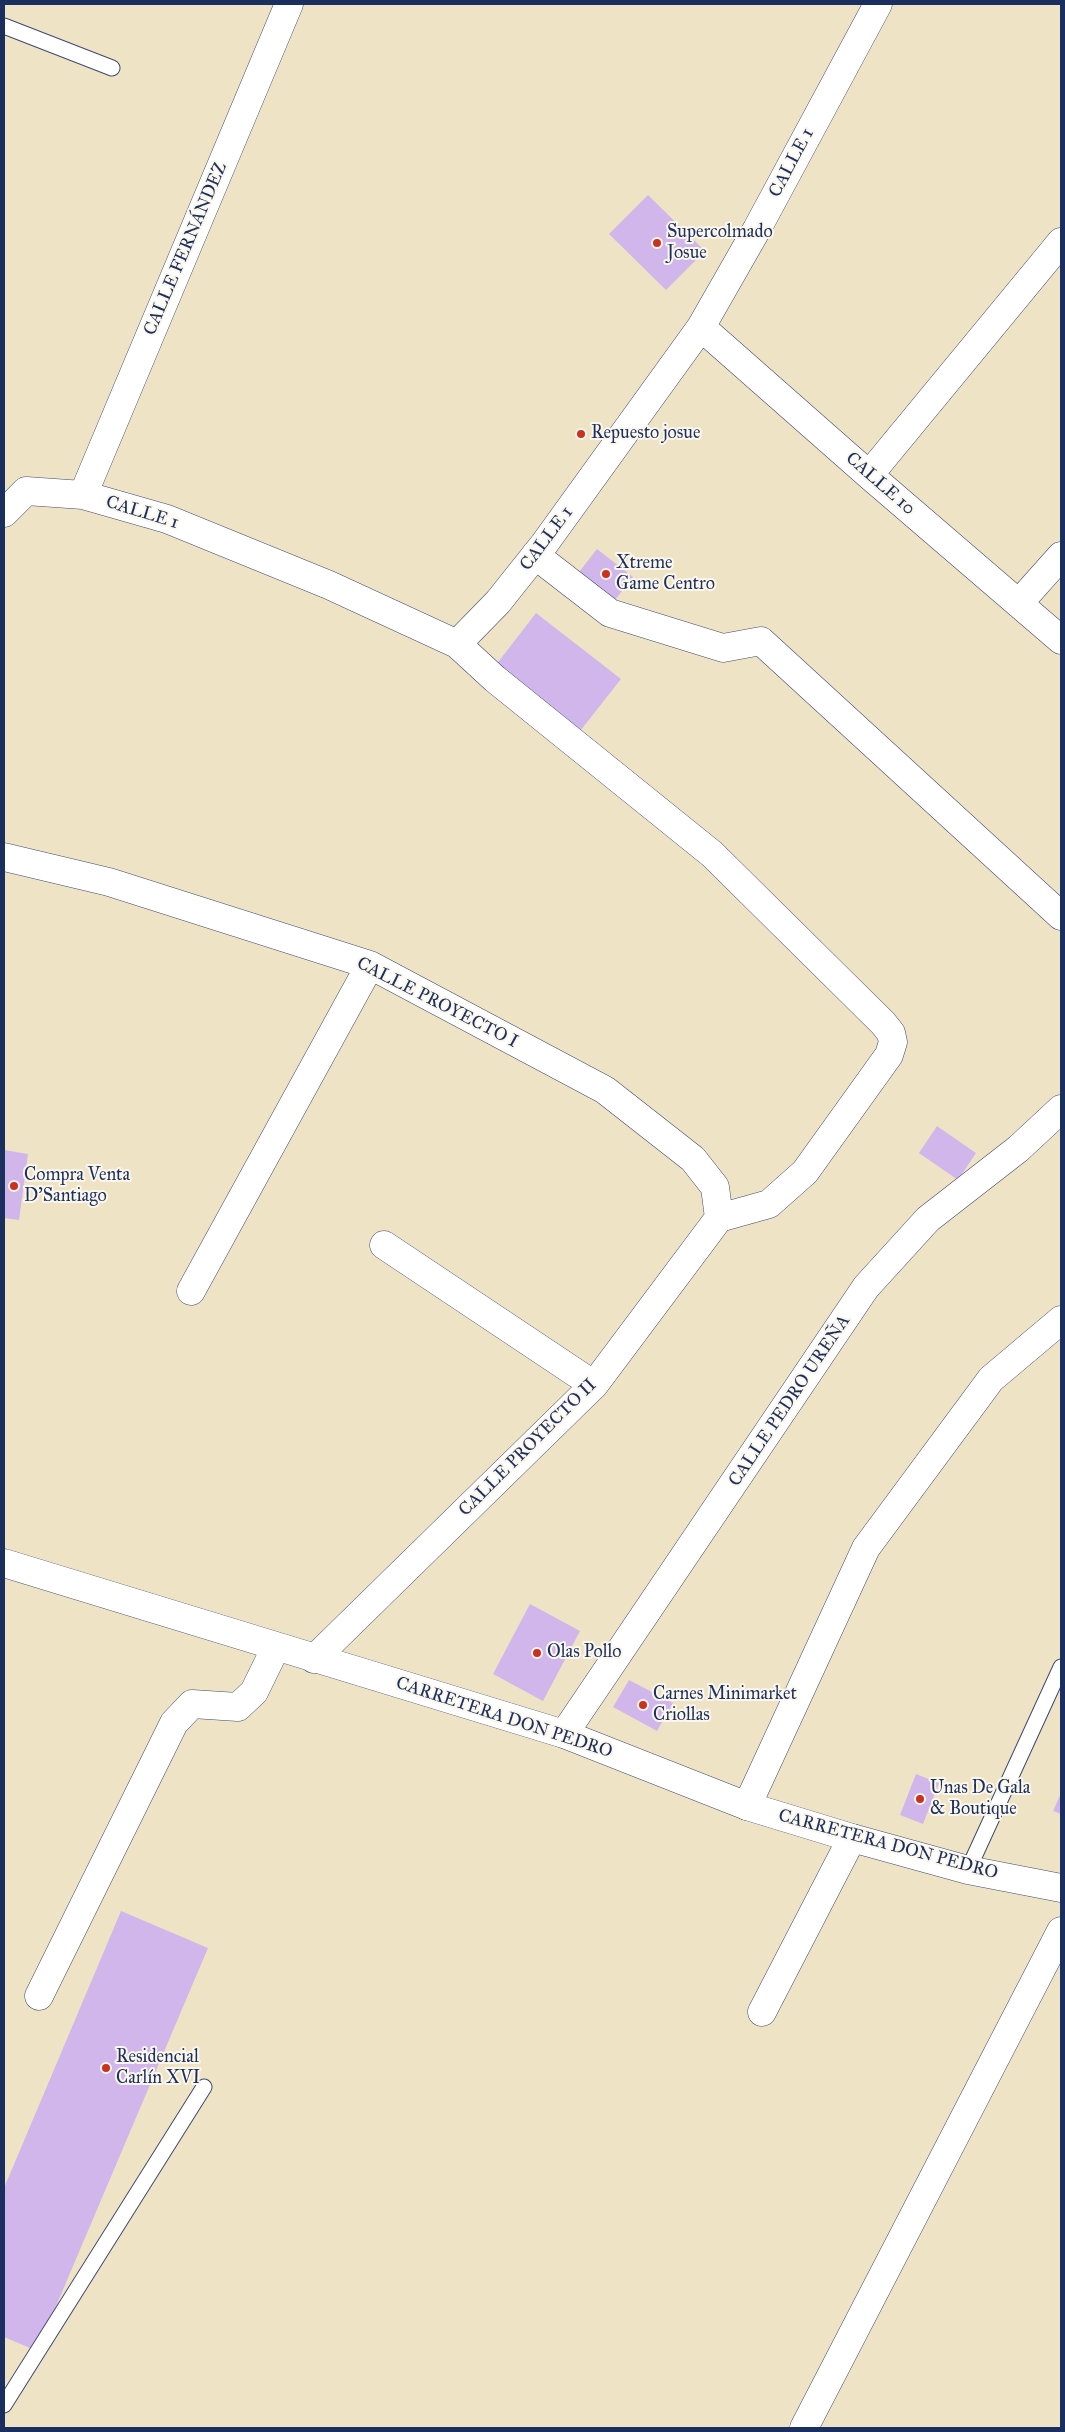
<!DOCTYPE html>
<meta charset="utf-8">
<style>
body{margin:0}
#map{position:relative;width:1065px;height:2432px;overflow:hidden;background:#efe3c5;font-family:"IM FELL Great Primer",serif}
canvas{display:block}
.frame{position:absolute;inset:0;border:5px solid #1b2f5e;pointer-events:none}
</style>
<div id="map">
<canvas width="1065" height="2432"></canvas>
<div class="frame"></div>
</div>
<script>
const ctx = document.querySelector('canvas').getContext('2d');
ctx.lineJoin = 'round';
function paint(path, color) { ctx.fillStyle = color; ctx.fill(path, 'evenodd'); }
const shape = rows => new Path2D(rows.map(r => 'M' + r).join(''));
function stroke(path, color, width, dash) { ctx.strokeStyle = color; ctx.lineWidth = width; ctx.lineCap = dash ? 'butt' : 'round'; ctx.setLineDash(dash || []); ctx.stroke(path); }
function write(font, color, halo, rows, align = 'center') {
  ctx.font = font + ' "IM FELL Great Primer",serif'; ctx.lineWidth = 4; ctx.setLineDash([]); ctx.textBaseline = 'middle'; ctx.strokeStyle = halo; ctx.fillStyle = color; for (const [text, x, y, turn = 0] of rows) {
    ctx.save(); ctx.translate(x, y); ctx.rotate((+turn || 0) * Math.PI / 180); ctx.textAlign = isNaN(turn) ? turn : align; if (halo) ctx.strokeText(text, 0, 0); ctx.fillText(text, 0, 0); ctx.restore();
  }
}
paint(shape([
 [648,195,705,251,666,290,609,234],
 [597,549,633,577,615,600,579,572],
 [536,613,621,679,577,735,492,670],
 [937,1126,976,1153,958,1180,919,1153],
 [4,1150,28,1154,19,1220,4,1218],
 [530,1604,580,1631,543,1701,493,1674],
 [629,1680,673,1703,657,1731,613,1707],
 [916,1774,939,1783,923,1824,900,1815],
 [1061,1793,1061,1814,1053,1811],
 [121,1911,208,1948,37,2351,4,2337,4,2188]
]), '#d1b6ec');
const service = shape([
 [4,26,112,68],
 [968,1870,1061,1667],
 [4,2405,204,2087]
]);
const minor = shape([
 [701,327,869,475,1061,640],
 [869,475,1061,242],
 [83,495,289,4],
 [4,513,26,491,83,495,167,519,329,585,457,644,495,679,712,854,883,1023,891,1033,893,1042,889,1055,805,1172,769,1204,719,1218],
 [535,555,610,613,723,648,761,641,1061,916],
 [1019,603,1061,556],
 [457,644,498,602,545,543,701,327,757,229,878,4],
 [4,857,109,882,370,965,605,1090,693,1159,715,1187,719,1218],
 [384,1245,594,1385],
 [191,1291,370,965],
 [314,1659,594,1385,719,1218],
 [564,1734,866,1287,928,1219,1018,1149,1061,1109],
 [747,1806,866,1548,991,1379,1061,1320],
 [39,1996,174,1723,192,1704,238,1707,254,1692,276,1647],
 [762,2012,852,1838],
 [804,2428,1061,1931]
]);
const tertiary = shape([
 [4,1563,564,1734,747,1806,852,1838,968,1870,1061,1888]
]);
stroke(service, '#3b4a6d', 17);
stroke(minor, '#3b4a6d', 29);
stroke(tertiary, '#3b4a6d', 29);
stroke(service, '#fff', 15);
stroke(minor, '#fff', 28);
stroke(tertiary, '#fff', 28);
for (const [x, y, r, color] of [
 [657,243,5,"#c8321e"],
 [581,434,5,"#c8321e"],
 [606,574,5,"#c8321e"],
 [14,1186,5,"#c8321e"],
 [537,1653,5,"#c8321e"],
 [643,1705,5,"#c8321e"],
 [920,1799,5,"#c8321e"],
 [106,2068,5,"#c8321e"]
]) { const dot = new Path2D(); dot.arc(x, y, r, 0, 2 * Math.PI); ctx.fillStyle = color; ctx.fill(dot); stroke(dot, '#fbf7ec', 2); }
write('18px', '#1b2f5e', '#fbf7ec', [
 ["CALLE 1",792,163,-62],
 ["CALLE FERNÁNDEZ",186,249,-67],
 ["CALLE 10",880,484,41],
 ["CALLE 1",142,513,17],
 ["CALLE 1",547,539,-53],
 ["CALLE PROYECTO I",437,1003,27],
 ["CALLE PEDRO UREÑA",790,1401,-56],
 ["CALLE PROYECTO II",528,1448,-45],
 ["CARRETERA DON PEDRO",504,1718,18],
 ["CARRETERA DON PEDRO",888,1845,15]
]);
write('18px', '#1b2f5e', '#fbf7ec', [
 ["Supercolmado",667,233],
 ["Josue",667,254],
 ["Repuesto josue",591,434],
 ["Xtreme",616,564],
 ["Game Centro",616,585],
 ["Compra Venta",24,1176],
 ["D'Santiago",24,1197],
 ["Olas Pollo",547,1653],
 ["Carnes Minimarket",653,1695],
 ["Criollas",653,1716],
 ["Unas De Gala",930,1789],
 ["& Boutique",930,1810],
 ["Residencial",116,2058],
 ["Carlín XVI",116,2079]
], 'left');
</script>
